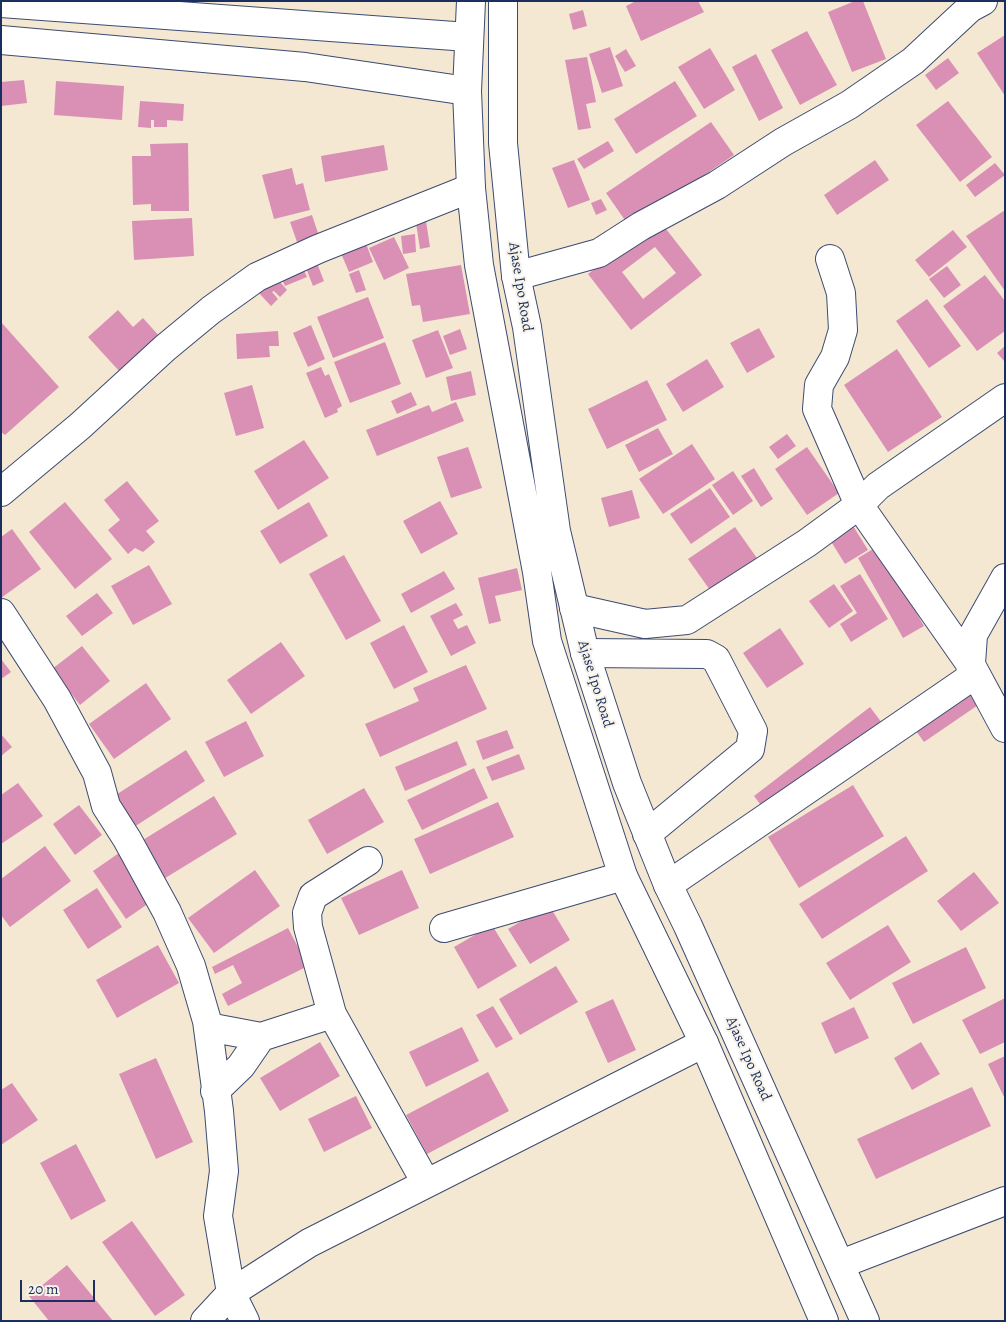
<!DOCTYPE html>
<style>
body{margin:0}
#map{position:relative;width:1006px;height:1322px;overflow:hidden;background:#f4e8d3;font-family:Alegreya,serif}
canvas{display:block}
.frame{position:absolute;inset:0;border:2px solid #1b2f5e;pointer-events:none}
.scale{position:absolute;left:20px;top:1280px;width:75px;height:22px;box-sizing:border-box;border:2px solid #1b2f5e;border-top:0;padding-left:6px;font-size:15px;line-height:18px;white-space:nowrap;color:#1b2f5e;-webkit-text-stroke:4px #f7f3e8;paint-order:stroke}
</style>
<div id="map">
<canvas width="1006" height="1322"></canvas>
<div class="frame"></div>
<div class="scale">20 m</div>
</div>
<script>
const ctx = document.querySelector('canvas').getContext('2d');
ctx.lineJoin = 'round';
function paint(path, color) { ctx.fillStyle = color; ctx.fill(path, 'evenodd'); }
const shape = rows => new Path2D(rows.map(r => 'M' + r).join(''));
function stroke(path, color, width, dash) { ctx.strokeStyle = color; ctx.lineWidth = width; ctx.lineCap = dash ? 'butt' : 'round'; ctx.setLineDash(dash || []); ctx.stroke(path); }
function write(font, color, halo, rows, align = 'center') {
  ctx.font = font + ' Alegreya,serif'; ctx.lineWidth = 4; ctx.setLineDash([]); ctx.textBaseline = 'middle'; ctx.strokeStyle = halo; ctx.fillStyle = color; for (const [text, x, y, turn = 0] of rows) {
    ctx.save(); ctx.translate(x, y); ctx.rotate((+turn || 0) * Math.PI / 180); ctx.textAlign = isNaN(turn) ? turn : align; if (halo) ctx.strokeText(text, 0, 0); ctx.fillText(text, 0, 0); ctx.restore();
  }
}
paint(shape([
 [636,1,698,1,704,12,641,41,626,6],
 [855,1,863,1,886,59,852,72,828,12],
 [583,10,587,26,573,30,569,14],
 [807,31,837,85,800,105,771,50],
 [1005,35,1005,96,977,53],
 [610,47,623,86,602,93,589,54],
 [710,48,735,90,704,109,678,67],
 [626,49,636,66,625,72,615,56],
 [756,54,783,108,759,121,732,67],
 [587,57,596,102,586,104,591,128,578,130,565,60],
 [948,58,959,73,936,90,925,75],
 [24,80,27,103,1,106,1,82],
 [56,81,124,86,122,120,54,115],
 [675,81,697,116,636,154,614,119],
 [140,101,184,104,183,121,167,120,167,127,154,127,154,120,151,120,151,128,138,127],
 [948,101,992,157,960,182,916,125],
 [711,122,734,155,629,226,606,193],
 [608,141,614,151,584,169,577,159],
 [188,143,189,211,151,211,151,204,133,205,132,156,151,156,150,144],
 [384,145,388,170,325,182,321,156],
 [574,160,590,200,568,208,552,168],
 [875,160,889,180,837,215,824,195],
 [995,163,1005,175,975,197,966,185],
 [292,168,296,185,303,183,310,210,274,219,262,175],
 [601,199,607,210,596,215,591,203],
 [1005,210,1005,291,966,236],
 [312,215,319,236,297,242,290,222],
 [192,218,194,256,134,260,132,221],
 [659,220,702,275,631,330,588,274],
 [655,247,676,273,643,299,622,272],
 [426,221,430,247,420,249,416,223],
 [953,230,967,247,929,277,915,260],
 [415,234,416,252,403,254,401,236],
 [394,237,409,268,384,280,369,248],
 [365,241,373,262,349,272,340,251],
 [315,258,324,281,313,286,304,263],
 [301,264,307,277,285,286,279,273],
 [461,265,470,314,423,322,420,305,412,306,406,274],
 [947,266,961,285,944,298,929,279],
 [359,270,366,290,356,293,349,274],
 [985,275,1005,301,1005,331,977,351,943,306],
 [275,276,287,290,280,297,274,291,272,292,278,299,271,306,258,292],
 [368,297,384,338,333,358,317,317],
 [927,299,961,346,929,368,896,321],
 [118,310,133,327,143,318,160,337,120,372,88,337],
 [1,322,59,387,5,435,1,432],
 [311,325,325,359,308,367,293,333],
 [759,328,775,357,747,373,730,343],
 [460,329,467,349,450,355,443,336],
 [438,330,453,368,426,378,412,340],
 [278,331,279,346,269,346,270,357,237,359,236,334],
 [385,342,401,384,350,403,334,362],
 [1005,346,1005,362,997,353],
 [897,349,942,417,888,452,844,385],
 [707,359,724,387,683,412,666,384],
 [321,367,325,376,329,374,342,406,337,409,338,412,325,418,306,373],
 [471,371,476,395,451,401,446,377],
 [647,380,667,420,607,449,588,409],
 [252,385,264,428,236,436,224,393],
 [411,392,417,405,397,414,391,401],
 [456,402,464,421,377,456,366,430,429,405,432,412],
 [658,428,673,454,639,472,625,445],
 [787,434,796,446,778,459,769,447],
 [304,440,329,478,278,510,254,471],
 [692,444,715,479,663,514,639,479],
 [468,447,482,488,451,498,437,457],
 [807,447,839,493,807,515,775,469],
 [754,468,773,499,761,507,741,476],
 [733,471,753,501,733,515,712,485],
 [127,481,159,521,146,531,155,542,143,552,135,548,128,554,108,530,120,520,104,500],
 [710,488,730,517,691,544,670,514],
 [632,490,640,518,609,527,601,498],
 [440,501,458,534,421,554,403,521],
 [65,502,112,559,75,589,29,532],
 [309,502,328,536,280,564,260,531],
 [850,521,868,550,845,564,827,535],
 [735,527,759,561,712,593,688,559],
 [12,529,41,569,1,598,1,537],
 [878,546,924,626,903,638,858,558],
 [344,555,381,621,346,640,309,574],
 [149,565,172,604,133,625,111,586],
 [517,568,522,590,495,596,501,621,489,624,478,578],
 [444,571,455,589,411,613,401,594],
 [860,574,888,619,851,642,840,624,857,613,840,586],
 [834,584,853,611,829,628,809,601],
 [97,593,113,613,82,636,66,616],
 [456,603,463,615,453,620,458,629,467,625,476,643,451,656,430,616],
 [404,625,428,672,394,689,370,643],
 [780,628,804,664,767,688,743,653],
 [281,642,305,676,251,714,227,680],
 [82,646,110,681,80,705,52,669],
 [1,659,11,672,1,679],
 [466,665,487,709,380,757,365,724,419,701,413,688],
 [971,682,984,701,924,742,911,724],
 [146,683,171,719,114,759,89,724],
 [870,707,882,723,766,812,754,796],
 [246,721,264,756,224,777,205,742],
 [507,730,514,748,483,760,476,741],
 [1,734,12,747,1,756],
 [457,741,467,765,405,791,395,767],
 [186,750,205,781,131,829,111,798],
 [519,754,525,769,492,781,486,767],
 [474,768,488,798,422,830,407,800],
 [18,783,43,816,1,844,1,795],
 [853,785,884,836,799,888,768,837],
 [364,788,384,822,327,854,308,820],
 [214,796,237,834,162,880,138,843],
 [498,802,514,837,430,874,414,839],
 [79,805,102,835,75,855,53,824],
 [906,836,928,871,822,939,799,904],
 [45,846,71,881,10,927,1,915,1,879],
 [119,853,152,901,126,919,93,871],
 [255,870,280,906,214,953,188,918],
 [402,870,419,908,359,935,341,898],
 [974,872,999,903,961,931,937,901],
 [97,888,122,927,88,949,63,910],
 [549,905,570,940,530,964,508,929],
 [492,925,517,966,478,989,454,947],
 [888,925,911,962,850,1000,826,963],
 [288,928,308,966,228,1006,222,994,242,983,233,965,215,974,212,967],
 [158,945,179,983,117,1018,96,980],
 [966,947,986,988,913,1024,892,983],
 [556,966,578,1002,520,1035,499,999],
 [1005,998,1005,1042,980,1054,962,1020],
 [613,999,636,1050,608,1063,585,1012],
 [493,1006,513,1039,496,1048,476,1015],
 [854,1007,869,1038,835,1054,821,1023],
 [462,1027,479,1061,426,1087,409,1052],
 [320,1042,340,1076,280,1111,260,1078],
 [921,1042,940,1074,912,1090,894,1058],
 [1005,1056,1005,1099,988,1064],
 [156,1058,193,1142,156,1159,119,1074],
 [488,1072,509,1111,427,1154,406,1115],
 [12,1083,38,1120,1,1145,1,1090],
 [972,1087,991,1126,876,1179,857,1139],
 [356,1096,372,1128,324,1152,308,1119],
 [76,1144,106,1201,71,1220,40,1163],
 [132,1221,185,1295,155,1316,102,1242],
 [67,1265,113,1321,49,1321,29,1296]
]), '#da90b5');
const minor = shape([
 [1,3,468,37],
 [1,40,305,67,467,91],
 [830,259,841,293,843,330,835,357,819,385,817,409,859,505,971,665,1005,728],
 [516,276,599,253,641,226,717,185,783,142,849,105,913,61,970,8,983,1],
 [1,492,80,426,165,348,211,310,257,277,318,249,471,188],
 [574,608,645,624,687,620,807,543,859,505,878,486,1005,398],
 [1,613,57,699,97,773,106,806,127,839,167,912,191,966,207,1021,219,1111,224,1171,218,1216,231,1293,245,1321],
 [585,653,707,654,716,659,753,731,750,749,647,834],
 [368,861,313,896,307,913,308,927,332,1014,426,1183],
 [668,885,970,678,973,635,1005,578],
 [444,928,623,876],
 [208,1027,261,1037],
 [215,1091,241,1066,261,1037,332,1014],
 [841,1264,1005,1201],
 [205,1321,231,1293,309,1243,704,1043]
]);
const highway = shape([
 [471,1,467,91,471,188,479,265,537,572,547,641,623,876,704,1043,824,1321],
 [503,1,503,143,516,276,527,327,556,531,585,653,627,783,668,885,688,926,865,1321]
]);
stroke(minor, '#3c4b70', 30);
stroke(highway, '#3c4b70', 30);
stroke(minor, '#fff', 28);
stroke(highway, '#fff', 28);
write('15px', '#1b2f5e', '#f7f3e8', [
 ["Ajase Ipo Road",520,287,81],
 ["Ajase Ipo Road",595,684,73],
 ["Ajase Ipo Road",748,1059,66]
]);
</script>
